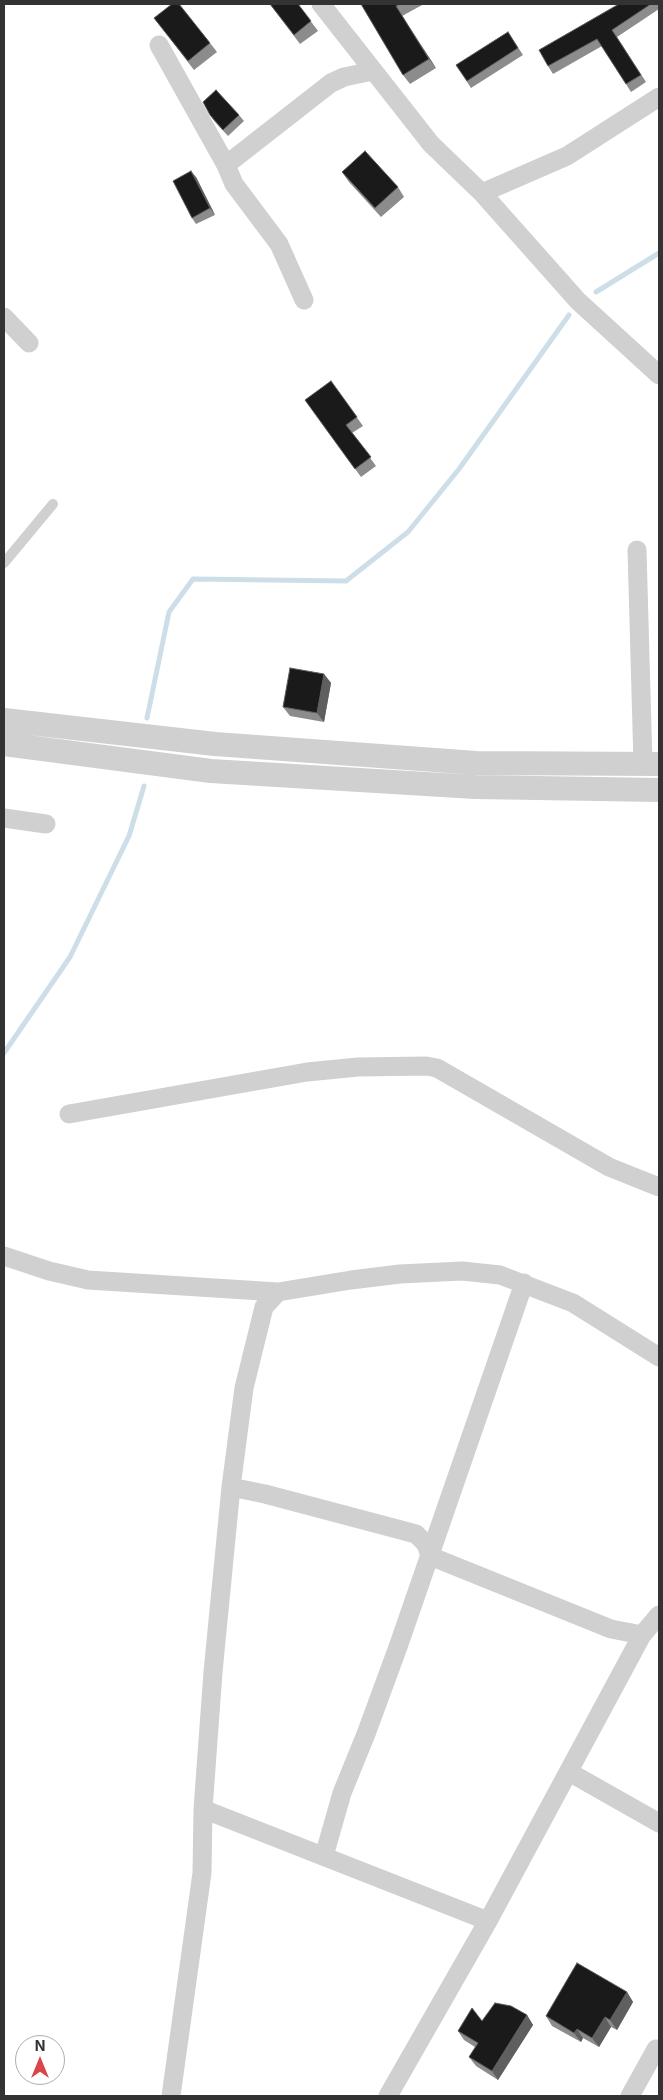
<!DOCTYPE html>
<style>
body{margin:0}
#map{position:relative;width:663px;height:2100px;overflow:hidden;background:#fff;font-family:Inter,sans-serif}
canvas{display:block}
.frame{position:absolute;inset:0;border:5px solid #333;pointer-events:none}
.north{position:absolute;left:15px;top:2035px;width:50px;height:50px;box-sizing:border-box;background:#fff;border:1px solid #adadad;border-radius:50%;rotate:0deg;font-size:14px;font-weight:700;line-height:20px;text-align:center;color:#333}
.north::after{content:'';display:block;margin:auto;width:18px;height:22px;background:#d94649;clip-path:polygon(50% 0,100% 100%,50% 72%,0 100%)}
</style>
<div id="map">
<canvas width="663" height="2100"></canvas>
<div class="frame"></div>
<div class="north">N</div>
</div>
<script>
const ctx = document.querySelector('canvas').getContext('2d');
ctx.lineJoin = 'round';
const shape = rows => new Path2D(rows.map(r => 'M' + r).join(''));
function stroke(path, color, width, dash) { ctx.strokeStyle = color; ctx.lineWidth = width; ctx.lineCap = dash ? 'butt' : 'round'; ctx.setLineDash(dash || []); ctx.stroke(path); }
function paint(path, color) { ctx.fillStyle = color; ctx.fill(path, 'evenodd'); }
stroke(shape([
 [596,292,659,253],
 [147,718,169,612,193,579,346,581,408,532,459,469,569,315],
 [4,1053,70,957,129,836,144,786]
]), '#cedee9', 5);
stroke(shape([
 [4,563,53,504]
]), '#d0d0d0', 10);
stroke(shape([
 [321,4,431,144,482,193,578,301,659,375],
 [159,45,226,165],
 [482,193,567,156,659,97],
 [304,300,279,244,234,184,226,165,331,83,344,77,373,71],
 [4,317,29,343],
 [637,550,643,764],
 [4,818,46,824],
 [69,1114,307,1072,358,1067,426,1066,437,1068,609,1167,659,1187],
 [4,1256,49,1271,88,1280,278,1292],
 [231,1487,265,1494,416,1534,426,1544,430,1556,611,1629,642,1635],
 [569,1772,659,1823],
 [203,1809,488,1921],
 [324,1856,342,1793,366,1734,398,1647,524,1283],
 [171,2096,202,1873,203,1809,213,1672,231,1487,244,1388,264,1307,278,1292,351,1280,400,1274,462,1271,500,1275,573,1303,659,1357],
 [388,2096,488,1921,642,1635,659,1615],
 [630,2096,656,2049]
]), '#d0d0d0', 19);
stroke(shape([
 [4,720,215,744,476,763,659,764],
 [4,744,211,771,475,787,659,790]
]), '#d0d0d0', 24);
paint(shape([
 [270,4,298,4,318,31,300,44],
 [361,4,424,4,402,16,436,68,410,84,403,75],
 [619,4,659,4,659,9,617,37,646,82,631,92,602,46,553,74,548,66],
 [154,18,210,43,217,52,194,70],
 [508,32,523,55,471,88,456,65],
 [210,115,239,115,244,121,228,136,215,122],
 [342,172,398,187,404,197,381,217,349,182],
 [196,177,215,215,196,224,192,218],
 [331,381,363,426,352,433,376,466,361,477,305,400],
 [324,674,331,683,324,722,290,716,283,707],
 [627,1992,633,2002,617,2030,611,2027,599,2047,583,2038,581,2042,552,2026,546,2016],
 [527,2015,533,2025,498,2080,476,2066,469,2057,475,2047,464,2040,458,2031,482,2021]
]), '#8c8c8c');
paint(shape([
 [396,6,402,16,436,68,429,59],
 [191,171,196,177,215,215,210,208],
 [324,674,331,683,324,722,317,713],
 [627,1992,633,2002,617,2030,610,2020],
 [527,2015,533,2025,498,2080,492,2071],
 [605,2017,611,2027,599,2047,592,2038],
 [577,2029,583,2038,581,2042,574,2033]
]), '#5f5f5f');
const building = shape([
 [172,4,179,4,210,43,188,61,154,18,172,4],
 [270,4,298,4,311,21,294,35,270,4],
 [361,4,400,4,396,6,429,59,403,75,361,4],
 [619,4,651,4,612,30,641,75,626,84,597,39,548,66,539,50,619,4],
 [508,32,518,48,467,81,456,65,508,32],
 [216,90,239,115,223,130,210,115,203,102,216,90],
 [365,151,398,187,375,208,342,172,365,151],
 [191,171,210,208,192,218,173,181,191,171],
 [331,381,357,417,346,425,371,457,355,469,305,400,331,381],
 [290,668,324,674,317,713,283,707,290,668],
 [577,1963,627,1992,610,2020,605,2017,592,2038,577,2029,574,2033,546,2016,577,1963],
 [495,2003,511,2006,527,2015,492,2071,469,2057,478,2043,458,2031,472,2008,482,2021,495,2003]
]);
paint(building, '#1a1a1a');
stroke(building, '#5f5f5f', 1);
</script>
